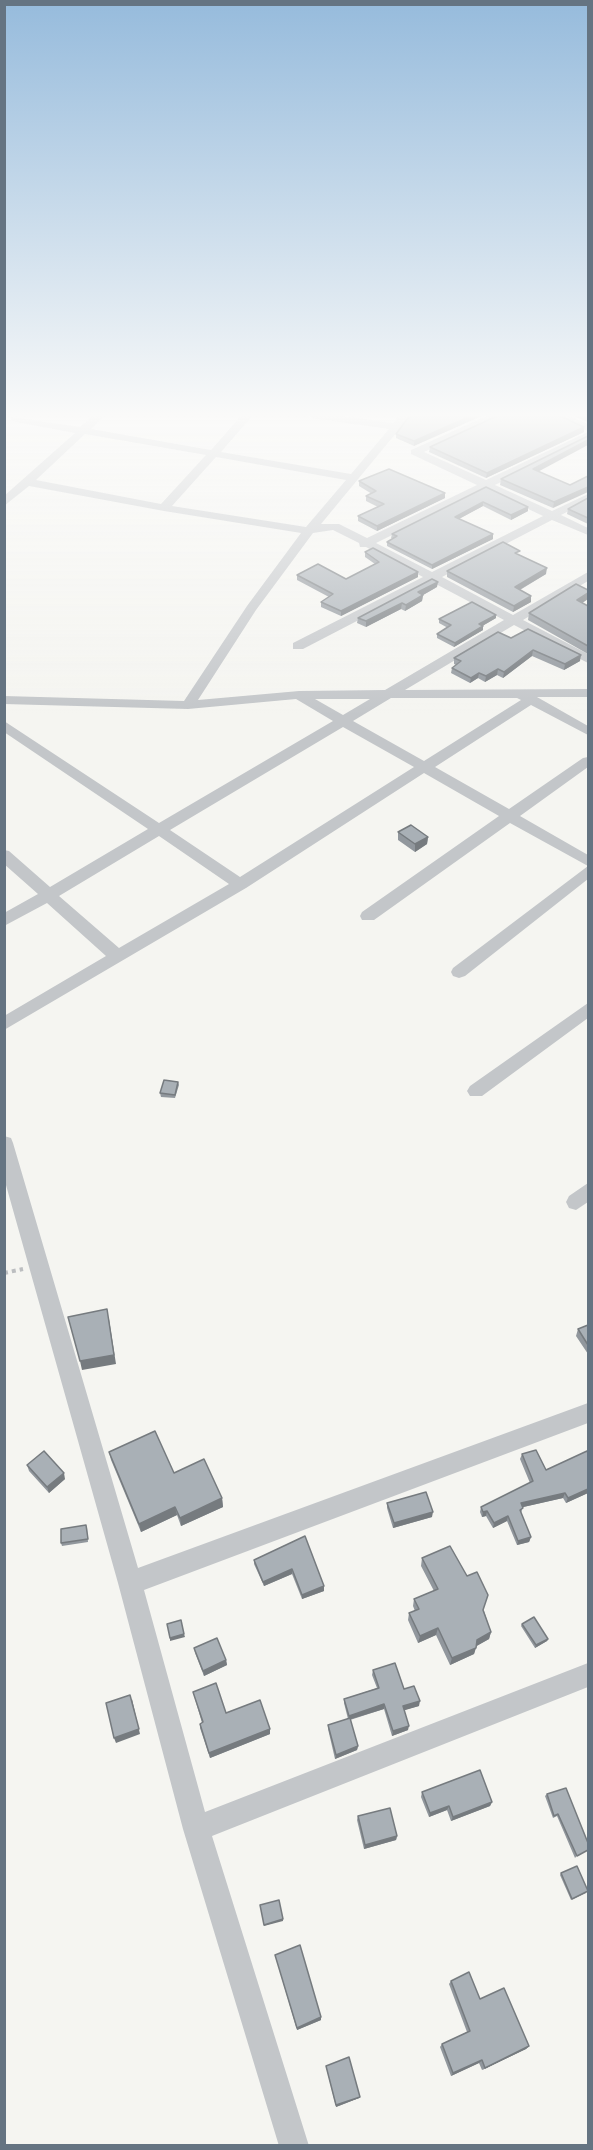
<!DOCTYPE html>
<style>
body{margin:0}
#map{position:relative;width:593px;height:2150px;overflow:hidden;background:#f5f5f1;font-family:Overpass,sans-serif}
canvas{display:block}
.frame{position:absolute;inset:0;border:6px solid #657482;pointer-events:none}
</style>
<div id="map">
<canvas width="593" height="2150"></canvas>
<div class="frame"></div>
</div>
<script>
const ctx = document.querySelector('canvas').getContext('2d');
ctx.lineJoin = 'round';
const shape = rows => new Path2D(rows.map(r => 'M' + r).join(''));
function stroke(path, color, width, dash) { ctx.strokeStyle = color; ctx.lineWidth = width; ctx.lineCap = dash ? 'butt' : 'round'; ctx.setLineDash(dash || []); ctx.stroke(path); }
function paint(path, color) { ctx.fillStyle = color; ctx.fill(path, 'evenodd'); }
stroke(shape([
 [4,1273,23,1269]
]), '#bcbec0', 4, [4, 4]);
paint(shape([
 [94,415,105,415,91,429,211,450,242,415,253,415,221,452,351,474,389,429,312,418,307,415,334,415,393,423,400,415,411,415,321,524,339,524,367,538,477,485,411,454,411,450,489,415,503,415,424,452,486,480,588,432,588,439,495,485,552,511,588,494,588,501,561,515,588,528,588,535,552,520,442,577,513,615,588,572,588,581,523,620,588,654,588,663,514,625,405,690,588,689,588,697,537,697,588,726,588,735,531,705,435,767,509,809,583,758,588,757,588,767,520,816,588,855,588,879,465,976,459,978,453,976,451,972,453,968,588,866,510,823,374,920,362,920,360,916,362,912,499,816,424,773,246,888,4,1030,4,1016,106,956,47,903,4,926,4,913,38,894,4,864,4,850,9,851,50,887,148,829,4,732,4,721,159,823,333,721,296,699,188,709,4,704,4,696,184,701,247,606,301,533,164,511,29,486,4,506,4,496,75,433,11,421,11,417,80,427,94,415],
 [85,434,206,455,161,504,36,480,85,434],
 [216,457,346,480,306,527,172,506,216,457],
 [486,489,543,516,432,572,376,543,486,489],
 [333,530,359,543,360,547,366,547,423,577,293,643,293,649,303,649,432,582,504,620,385,690,299,691,198,700,256,610,313,533,333,530],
 [391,698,517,698,521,700,424,761,353,721,391,698],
 [315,699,370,699,343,715,315,699],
 [343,727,414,767,240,877,170,830,343,727],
 [159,836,229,884,119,948,59,896,159,836],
 [552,415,566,415,588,424,588,431,552,415],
 [588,1003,588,1018,482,1096,470,1096,467,1091,470,1086,588,1003],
 [4,1136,11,1138,13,1143,138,1568,588,1403,588,1423,144,1590,205,1812,588,1663,588,1687,212,1836,309,2146,279,2146,183,1829,118,1583,4,1178,4,1136],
 [588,1183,588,1202,576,1210,569,1208,566,1202,569,1196,588,1183]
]), '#c3c6c9');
paint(shape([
 [572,415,588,415,588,422],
 [427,416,414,446,396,438,396,434],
 [584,432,486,478,429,452,430,447],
 [538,472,570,485,553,508,500,485,501,479],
 [359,481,445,493,445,498,377,531,358,521,358,516,378,507,366,501,366,496,372,494,359,486],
 [486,487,528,511,511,520,483,506,459,519,493,539,432,569,387,546,387,542,393,539,391,538,392,534],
 [588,498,588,524,567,514,568,509],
 [365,552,418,572,418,577,341,616,321,607,321,602,329,597,297,580,297,575,346,579,375,564,365,557],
 [520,556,546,574,520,590,531,602,513,612,447,577,447,571],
 [437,587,423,595,422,601,405,611,401,609,366,627,357,623,358,618],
 [588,599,582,603,588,606,588,654,528,620,529,613],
 [496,615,496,618,482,626,483,630,454,647,437,638,437,634,448,628,439,623,439,619],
 [511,638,580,661,564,670,532,656,503,678,497,675,485,682,478,678,470,683,451,673,452,668,456,665,454,664,454,658],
 [398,832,428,837,427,844,415,852,398,840],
 [178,1082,179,1085,175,1098,161,1097,160,1093],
 [588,1325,588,1354,576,1336,578,1329],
 [109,1452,174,1473,222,1498,223,1507,181,1526,177,1515,141,1532,111,1460],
 [588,1453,588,1493,566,1503,563,1498,523,1507,521,1513,531,1537,529,1542,517,1545,507,1521,493,1528,486,1516,482,1517,480,1512,481,1507,530,1483,520,1459,522,1454,546,1470],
 [27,1465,65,1479,49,1493,29,1471],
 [387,1503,432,1517,393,1528,387,1508],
 [87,1527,88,1542,62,1546,61,1543],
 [305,1536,324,1591,302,1599,292,1574,264,1586,254,1564,254,1560],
 [422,1558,484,1611,491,1632,489,1639,476,1646,474,1654,450,1665,436,1635,418,1643,408,1620,409,1613,415,1611,413,1606,414,1599,434,1591,421,1566],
 [522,1624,548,1639,547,1641,535,1648,521,1626],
 [194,1648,226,1660,227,1665,204,1676,195,1653],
 [373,1670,404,1689,419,1706,404,1710,408,1730,392,1736,384,1709,350,1720,358,1746,357,1750,335,1759,328,1729,328,1725,348,1719,344,1703,344,1699,377,1688,372,1675],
 [193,1692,226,1713,270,1729,270,1734,210,1758,200,1728,200,1724,202,1723],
 [422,1792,492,1802,490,1806,451,1821,447,1810,429,1817,421,1797],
 [547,1794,588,1843,575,1858,557,1816,553,1818,545,1796],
 [358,1816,397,1836,396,1840,364,1849,357,1820],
 [561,1873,586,1893,571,1900,560,1875],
 [275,1955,321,2017,321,2020,297,2030],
 [451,1981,480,1999,529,2046,526,2049,482,2070,479,2063,451,2076,440,2047,442,2044,467,2032,449,1984],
 [326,2066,359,2098,336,2107]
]), '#91979d');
paint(shape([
 [473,415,484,415,414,446,414,441],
 [584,427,584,432,486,478,487,473],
 [588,440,588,445,532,475,533,469],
 [588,487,588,492,553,508,554,502],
 [445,493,445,498,377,531,377,526],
 [483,502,483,506,455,521,455,517],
 [528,507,528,511,511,520,511,515],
 [493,534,493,539,432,569,432,565],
 [547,568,546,574,514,593,515,587],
 [418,572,418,577,341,616,341,611],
 [438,582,437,587,423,595,422,601,405,611,406,605,418,592],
 [588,593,588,599,576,607,577,600],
 [531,596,531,602,513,612,514,606],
 [402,603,401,609,366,627,366,621],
 [496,615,496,618,479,628,479,624],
 [483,626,483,630,454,647,455,643],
 [533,650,532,656,503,678,504,672],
 [581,655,580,661,564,670,565,664],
 [498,669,497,675,485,682,486,676],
 [479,673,478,678,470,683,471,678],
 [428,837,427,844,415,852,415,844],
 [109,1319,116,1364,82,1370,80,1361],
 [64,1473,65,1479,49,1493,47,1487],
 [588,1489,588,1493,566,1503,568,1498],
 [565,1493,563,1498,519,1508,521,1503],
 [222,1498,223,1507,181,1526,180,1518],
 [175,1507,177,1515,141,1532,139,1524],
 [487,1511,486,1516,482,1517,483,1512],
 [433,1512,432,1517,393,1528,394,1523],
 [508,1516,507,1521,493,1528,494,1523],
 [531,1537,529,1542,517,1545,518,1541],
 [292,1569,292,1574,264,1586,263,1582],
 [324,1586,324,1591,302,1599,302,1595],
 [438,1628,436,1635,418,1643,420,1636],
 [491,1632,489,1639,475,1647,477,1640],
 [184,1634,185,1637,170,1641,170,1638],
 [548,1639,547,1641,535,1648,536,1645],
 [476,1648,474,1654,450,1665,452,1658],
 [226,1660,227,1665,204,1676,203,1671],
 [132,1699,140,1734,116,1743,114,1738],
 [420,1701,419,1706,402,1711,403,1706],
 [384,1704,384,1709,348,1720,349,1716],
 [409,1726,408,1730,392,1736,393,1731],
 [270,1729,270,1734,210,1758,209,1753],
 [358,1746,357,1750,335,1759,336,1755],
 [492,1802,490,1806,451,1821,453,1817],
 [449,1806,447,1810,429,1817,430,1813],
 [397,1836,396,1840,364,1849,365,1845],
 [283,1919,283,1921,264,1926,264,1925],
 [321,2017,321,2020,297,2030,297,2028],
 [529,2046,526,2049,482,2070,485,2068],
 [482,2060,479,2063,451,2076,453,2073],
 [360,2097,359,2098,336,2107,336,2105]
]), '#767b7f');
const building = shape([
 [415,415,424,415,427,416,430,415,473,415,414,441,396,434,408,418,415,415],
 [499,415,558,415,584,427,487,473,430,447,499,415],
 [588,436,588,440,533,469,570,485,588,476,588,487,554,502,501,479,588,436],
 [389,469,445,493,377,526,358,516,384,504,366,496,376,491,359,481,389,469],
 [486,487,528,507,511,515,483,502,455,517,493,534,432,565,387,542,397,536,392,534,486,487],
 [588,498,588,518,568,509,588,498],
 [503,542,520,551,515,553,547,568,515,587,531,596,514,606,447,571,503,542],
 [373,548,418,572,341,611,321,602,333,594,297,575,318,564,346,579,379,562,365,552,373,548],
 [432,579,438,582,418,592,423,595,406,605,402,603,366,621,358,618,432,579],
 [576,584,588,590,588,593,577,600,588,606,588,646,529,613,576,584],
 [472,602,496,615,479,624,483,626,455,643,437,634,451,625,439,619,472,602],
 [528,629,581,655,565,664,533,650,504,672,498,669,486,676,479,673,471,678,452,668,461,661,454,658,498,632,511,638,528,629],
 [411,825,428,837,415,844,398,832,411,825],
 [164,1080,178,1082,175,1095,160,1093,164,1080],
 [107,1309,114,1355,80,1361,68,1317,107,1309],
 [588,1325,588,1345,578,1329,588,1325],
 [155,1431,174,1473,204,1459,222,1498,180,1518,175,1507,139,1524,109,1452,155,1431],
 [536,1450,546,1470,587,1451,588,1453,588,1489,568,1498,565,1493,521,1503,523,1508,520,1510,531,1537,518,1541,508,1516,494,1523,487,1511,483,1512,481,1507,533,1481,522,1454,536,1450],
 [44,1451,64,1473,47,1487,27,1465,44,1451],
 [426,1492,433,1512,394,1523,387,1503,426,1492],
 [86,1525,88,1539,61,1543,61,1529,86,1525],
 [305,1536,324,1586,302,1595,292,1569,263,1582,254,1560,305,1536],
 [450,1546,467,1576,477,1572,488,1595,483,1610,491,1632,477,1640,476,1648,452,1658,438,1628,420,1636,409,1613,419,1609,414,1599,438,1589,422,1558,450,1546],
 [534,1617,548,1639,536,1645,522,1624,534,1617],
 [181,1620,184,1634,170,1638,167,1624,181,1620],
 [217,1638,226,1660,203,1671,194,1648,217,1638],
 [395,1663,404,1689,414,1686,420,1701,403,1706,409,1726,393,1731,384,1704,349,1716,344,1699,379,1688,373,1670,395,1663],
 [216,1683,226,1713,260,1700,270,1729,209,1753,200,1724,203,1722,193,1692,216,1683],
 [130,1695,139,1729,114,1738,106,1703,130,1695],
 [350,1718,358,1746,336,1755,328,1725,350,1718],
 [480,1770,492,1802,453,1817,449,1806,430,1813,422,1792,480,1770],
 [566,1788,588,1843,588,1850,577,1856,558,1814,554,1816,547,1794,566,1788],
 [390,1808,397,1836,365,1845,358,1816,390,1808],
 [577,1866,588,1891,572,1899,561,1873,577,1866],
 [279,1900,283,1919,264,1925,260,1905,279,1900],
 [300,1945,321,2017,297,2028,275,1955,300,1945],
 [469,1972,480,1999,504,1988,529,2046,485,2068,482,2060,453,2073,442,2044,470,2031,451,1981,469,1972],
 [349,2057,360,2097,336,2105,326,2066,349,2057]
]);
paint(building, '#a9b0b6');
stroke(building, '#767b7f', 1.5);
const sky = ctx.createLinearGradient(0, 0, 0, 716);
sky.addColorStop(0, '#96bbdc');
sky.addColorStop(0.58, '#fafaf9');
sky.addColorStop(1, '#fafaf900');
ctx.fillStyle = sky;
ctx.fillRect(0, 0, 593, 716);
</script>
